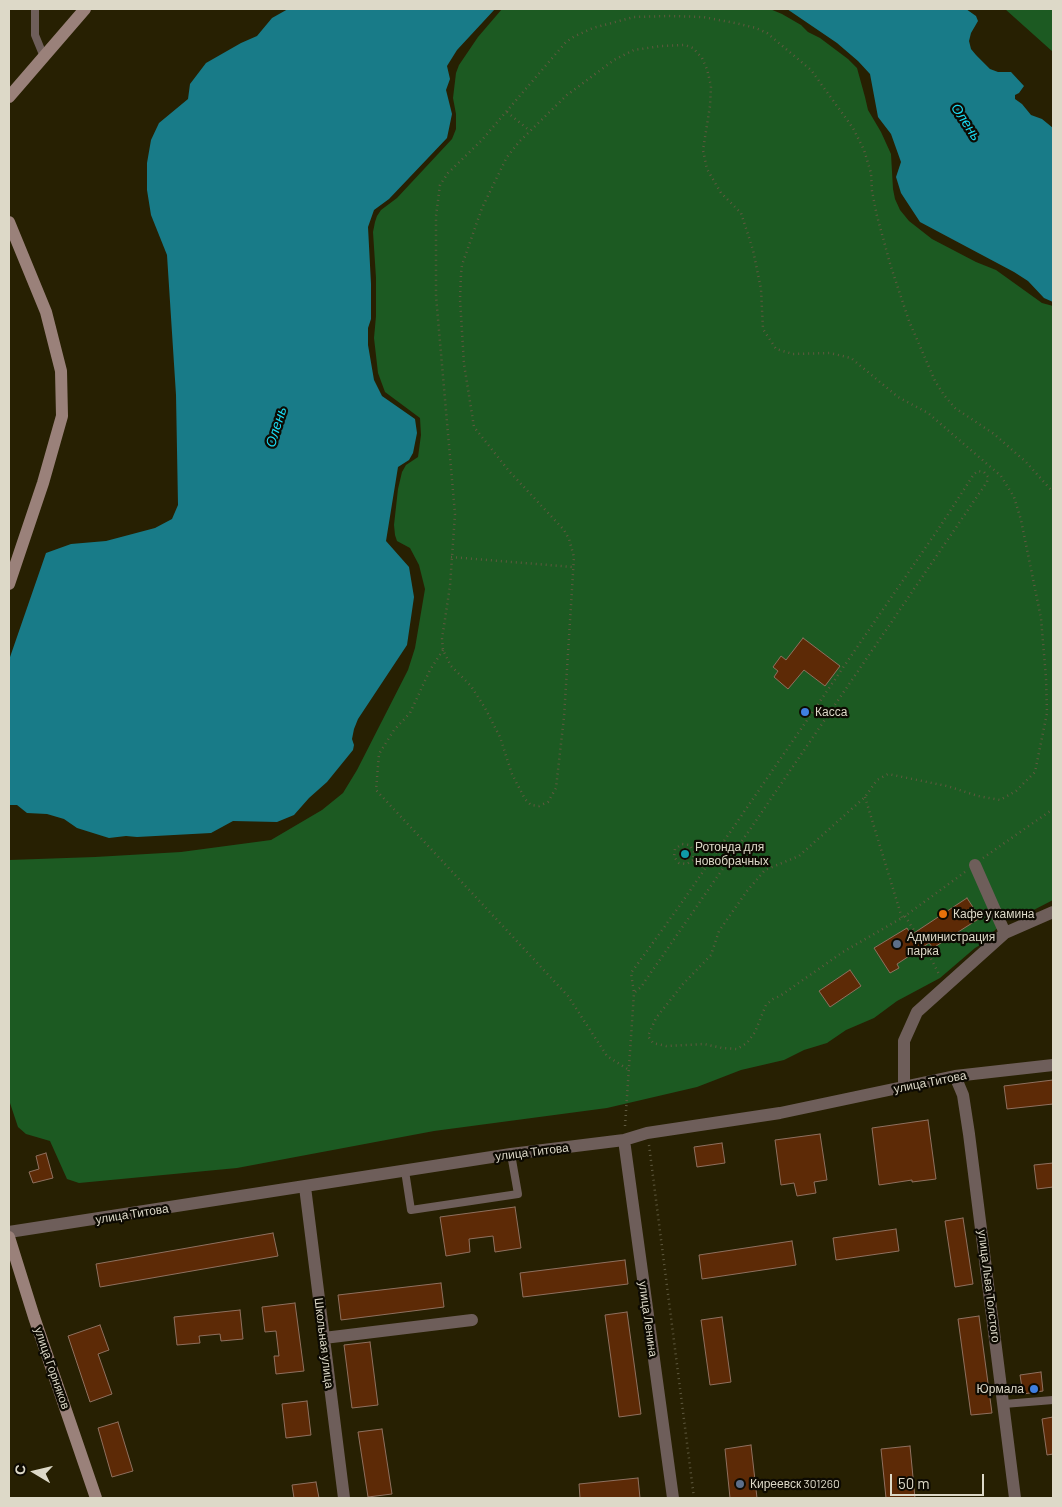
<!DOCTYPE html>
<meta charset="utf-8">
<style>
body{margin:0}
#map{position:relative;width:1062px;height:1507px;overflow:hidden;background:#272002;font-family:Barlow,sans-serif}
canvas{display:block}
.frame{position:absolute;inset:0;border:10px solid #ddd9c8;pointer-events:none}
.north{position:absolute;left:10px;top:1447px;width:50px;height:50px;-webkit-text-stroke:4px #0d0a02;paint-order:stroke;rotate:279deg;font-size:14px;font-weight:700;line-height:20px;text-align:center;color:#ddd9c8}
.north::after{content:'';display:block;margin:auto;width:18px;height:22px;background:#ddd9c8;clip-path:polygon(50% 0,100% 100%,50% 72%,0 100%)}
.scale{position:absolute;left:890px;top:1474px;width:94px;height:22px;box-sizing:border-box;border:2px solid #ddd9c8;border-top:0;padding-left:6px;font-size:15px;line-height:18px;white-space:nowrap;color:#ddd9c8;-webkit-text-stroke:4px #0d0a02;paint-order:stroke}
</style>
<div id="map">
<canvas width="1062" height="1507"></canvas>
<div class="frame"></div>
<div class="north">С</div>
<div class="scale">50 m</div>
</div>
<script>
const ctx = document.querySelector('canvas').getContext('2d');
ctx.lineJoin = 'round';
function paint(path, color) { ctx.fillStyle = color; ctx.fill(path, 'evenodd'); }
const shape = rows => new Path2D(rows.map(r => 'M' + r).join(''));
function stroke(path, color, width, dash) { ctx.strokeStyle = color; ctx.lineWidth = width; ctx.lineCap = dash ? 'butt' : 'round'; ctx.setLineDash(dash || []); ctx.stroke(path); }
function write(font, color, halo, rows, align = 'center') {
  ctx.font = font + ' Barlow,sans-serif'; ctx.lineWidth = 4.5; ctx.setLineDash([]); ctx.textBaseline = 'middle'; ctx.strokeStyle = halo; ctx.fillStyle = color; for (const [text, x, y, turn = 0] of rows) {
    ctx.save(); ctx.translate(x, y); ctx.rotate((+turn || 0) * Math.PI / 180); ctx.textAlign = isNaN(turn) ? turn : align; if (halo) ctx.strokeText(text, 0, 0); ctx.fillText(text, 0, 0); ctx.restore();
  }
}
paint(shape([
 [502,9,770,9,782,14,801,25,808,32,820,38,848,59,857,68,865,97,868,110,881,132,891,154,893,189,895,199,900,210,909,221,932,239,976,262,996,270,1042,303,1053,306,1053,900,1022,916,1006,920,992,933,985,942,975,948,940,978,897,1001,874,1018,846,1030,827,1043,804,1050,784,1060,741,1070,697,1087,607,1108,434,1131,237,1168,79,1183,67,1179,50,1141,26,1134,18,1127,9,1100,9,860,95,857,181,852,271,840,322,810,343,793,357,770,408,670,415,648,425,589,419,565,410,548,397,541,395,535,394,525,398,489,402,472,406,465,418,457,421,435,420,418,385,392,378,373,374,338,376,316,376,278,373,232,375,222,377,216,381,210,397,198,452,139,456,129,456,114,453,98,456,73,459,65,478,37],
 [1005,9,1053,9,1053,52]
]), '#1c5a22');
paint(shape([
 [288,9,495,9,457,50,447,66,450,79,446,90,452,114,447,138,389,199,374,210,368,227,371,284,371,319,368,328,368,345,374,380,382,396,415,419,417,433,413,453,409,460,398,467,386,541,409,567,414,597,407,645,358,719,354,729,352,739,354,745,353,750,327,782,309,798,294,815,277,822,233,821,211,833,137,837,126,836,109,838,77,828,64,819,47,814,27,813,17,805,9,805,9,660,46,553,71,544,106,541,155,528,172,519,178,505,176,395,167,255,151,215,147,190,147,163,151,140,159,123,188,99,190,84,206,63,241,43,257,36,272,18],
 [787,9,966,9,976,16,978,21,971,33,969,41,971,49,976,55,990,69,998,72,1011,72,1024,86,1019,93,1015,95,1015,99,1022,104,1031,115,1042,119,1053,128,1053,302,1044,298,1028,281,1014,272,920,222,901,193,896,177,901,162,891,134,878,117,870,74,858,61,837,43]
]), '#187b88');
const building = shape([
 [803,638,840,666,825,686,804,670,788,689,774,677,778,671,773,667,781,656,786,660,803,638],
 '679.5 854a5.5 5.5 0 1 1 11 0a5.5 5.5 0 1 1-11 0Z',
 [967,898,980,918,933,948,929,943,897,964,899,968,890,973,874,948,907,928,911,935,967,898],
 [850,970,861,986,830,1007,819,991,850,970],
 [1053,1080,1053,1104,1007,1109,1004,1086,1053,1080],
 [928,1120,936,1179,912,1182,912,1180,879,1185,872,1128,928,1120],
 [820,1134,827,1180,814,1182,816,1193,797,1196,794,1183,781,1185,775,1140,820,1134],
 [722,1143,725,1163,697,1167,694,1147,722,1143],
 [46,1153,53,1178,33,1183,29,1172,39,1169,36,1156,46,1153],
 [1053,1163,1053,1187,1037,1189,1034,1165,1053,1163],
 [515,1207,521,1248,495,1252,493,1236,469,1239,470,1252,446,1256,440,1217,515,1207],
 [963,1218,973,1284,955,1287,945,1221,963,1218],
 [896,1229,899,1251,836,1260,833,1238,896,1229],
 [273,1233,278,1256,100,1287,96,1264,273,1233],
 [792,1241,796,1265,702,1279,699,1255,792,1241],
 [625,1260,628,1284,523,1297,520,1273,625,1260],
 [441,1283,444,1307,341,1320,338,1295,441,1283],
 [295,1303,304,1371,276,1374,274,1356,279,1356,276,1331,265,1332,262,1307,295,1303],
 [240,1310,243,1339,221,1341,220,1334,199,1336,200,1343,177,1345,174,1317,240,1310],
 [627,1312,641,1414,619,1417,605,1315,627,1312],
 [979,1316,992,1413,971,1415,958,1319,979,1316],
 [722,1317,731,1382,710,1385,701,1320,722,1317],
 [100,1325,109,1350,98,1354,112,1394,90,1402,68,1336,100,1325],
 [370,1342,378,1405,352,1408,344,1345,370,1342],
 [1041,1372,1043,1391,1023,1394,1020,1375,1041,1372],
 [307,1401,311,1435,286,1438,282,1404,307,1401],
 [1053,1417,1053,1454,1047,1455,1042,1419,1053,1417],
 [118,1422,133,1471,112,1477,98,1428,118,1422],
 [382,1429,392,1494,368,1497,358,1432,382,1429],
 [751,1445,757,1498,730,1498,725,1449,751,1445],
 [910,1446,915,1498,886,1498,881,1449,910,1446],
 [638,1478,640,1498,580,1498,579,1484,638,1478],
 [316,1482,319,1498,294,1498,292,1485,316,1482]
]);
paint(building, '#5d2a06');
stroke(building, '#8f705f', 1);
stroke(shape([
 [507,112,530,131],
 [451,557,573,567],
 [443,650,430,670,410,713,394,730,379,754,376,790,568,996,607,1056,629,1070],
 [865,797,902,918],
 [983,858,1053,809],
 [693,860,687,864,679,863,674,857,675,849,682,844,690,845,694,852,693,860,704,868],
 [965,872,905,916,843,952,780,996,773,999,766,1005,755,1032,747,1043,737,1049,722,1048,704,1044,666,1046,653,1043,648,1036,656,1018,683,984,711,955,719,931,747,891,765,870,799,856,865,797,877,780,888,774,947,786,978,796,1000,800,1016,791,1035,772,1047,713,1046,678,1041,618,1021,520,1014,497,1001,476,928,413,898,397,851,358,830,353,793,354,776,349,763,329,761,289,753,250,741,213,721,193,707,169,703,150,710,106,711,86,707,69,702,58,693,48,685,45,661,46,634,50,614,60,567,95,519,142,507,157,482,208,462,265,461,274,460,299,464,364,474,427,509,471,564,530,569,539,574,557,564,717,556,788,548,802,539,806,531,805,525,799,512,774,500,737,485,708,471,686,451,666,443,650,442,639,450,586,455,514,436,296,436,216,440,185,448,173,481,141,566,42,575,36,593,28,634,17,669,16,703,17,735,23,756,28,767,33,811,70,853,128,864,150,871,173,872,191,877,216,891,267,909,321,935,381,944,395,955,408,994,434,1026,462,1053,492],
 [905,916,927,951,940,976],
 [625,1126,634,993,641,987,753,825,987,482,988,477,984,472,978,471,974,474,941,525,678,908,631,973,634,993],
 [649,1145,694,1498]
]), '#5f593f', 2.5, [1, 4]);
stroke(shape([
 [35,9,35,35,44,57],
 [405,1171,411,1210,518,1194,511,1154],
 [1004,1404,1053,1400]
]), '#6e5e5a', 8);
stroke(shape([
 [975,865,1005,933],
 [955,1076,963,1095,969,1134,1015,1498],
 [904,1087,904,1041,917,1012,1005,933,1053,912],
 [624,1140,673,1498],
 [305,1187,344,1498],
 [9,1232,511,1154,624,1140,647,1133,780,1113,955,1076,1053,1065],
 [324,1338,472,1320]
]), '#6e5e5a', 12);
stroke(shape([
 [9,97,85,9],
 [9,222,46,312,61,371,62,416,43,483,9,584],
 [9,1237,34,1317,96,1498]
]), '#9a817a', 12);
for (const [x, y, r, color] of [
 [805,712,5,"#3f7fe0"],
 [685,854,5,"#0f9aa8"],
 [943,914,5,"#e8710a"],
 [897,944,5,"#5c6f8a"],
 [1034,1389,5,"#3f7fe0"],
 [740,1484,5,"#5c6f8a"]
]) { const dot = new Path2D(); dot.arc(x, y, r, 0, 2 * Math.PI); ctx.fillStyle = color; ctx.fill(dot); stroke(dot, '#0d0a02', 2); }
write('12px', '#ddd9c8', '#0d0a02', [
 ["Касса",815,712],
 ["Ротонда для",695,847],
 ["новобрачных",695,861],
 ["Кафе у камина",953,914],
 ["Администрация",907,937],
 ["парка",907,951],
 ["Юрмала",1024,1389,"right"],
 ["Киреевск 301260",750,1484]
], 'left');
write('12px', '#ddd9c8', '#0d0a02', [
 ["улица Титова",930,1082,-11],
 ["улица Титова",532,1152,-7],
 ["улица Титова",132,1214,-9],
 ["улица Льва Толстого",989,1286,83],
 ["улица Ленина",648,1319,82],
 ["Школьная улица",324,1343,83],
 ["улица Горняков",52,1368,71]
]);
write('italic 14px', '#1adbf3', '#0d0a02', [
 ["Олень",966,122,56],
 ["Олень",276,427,-73]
]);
</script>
